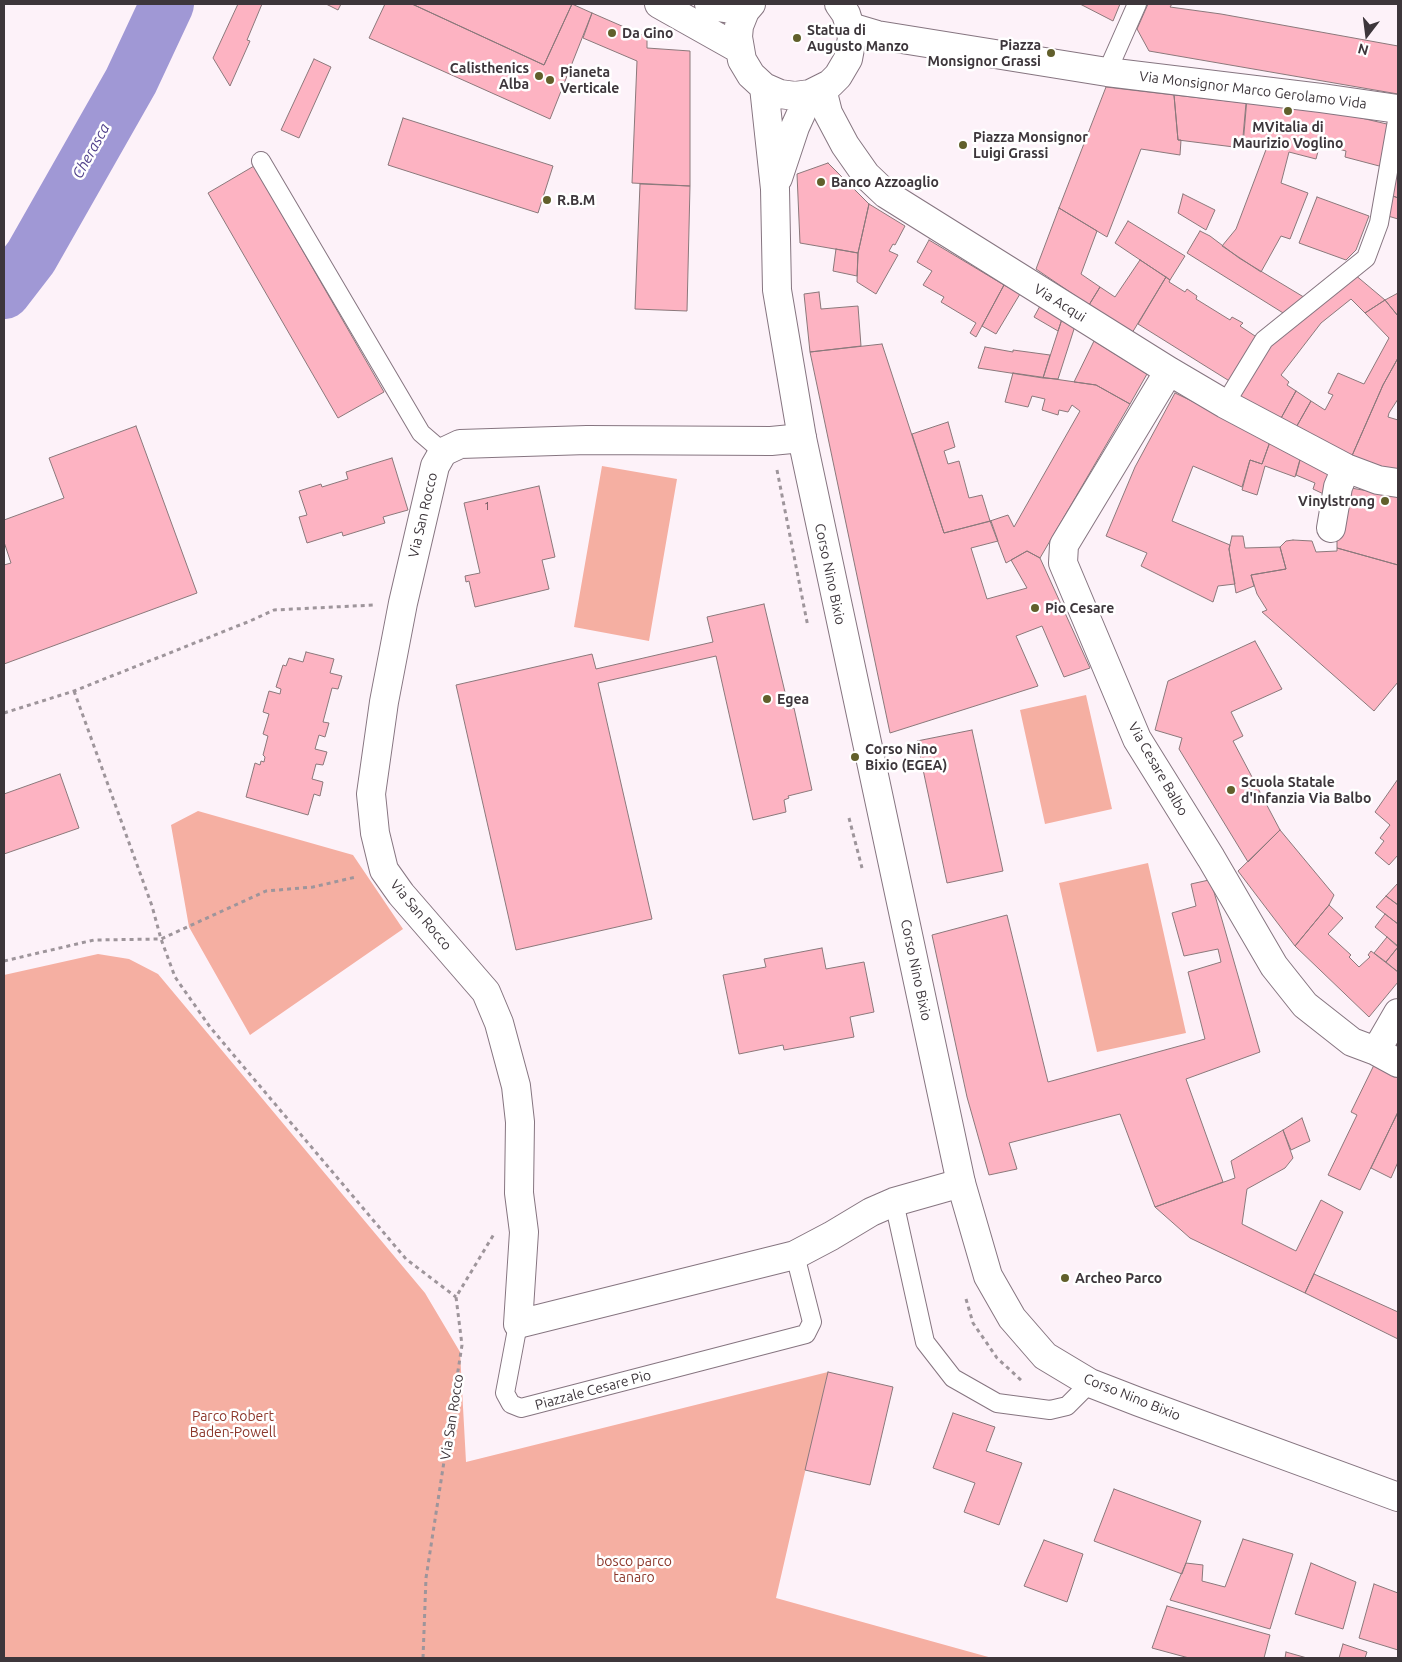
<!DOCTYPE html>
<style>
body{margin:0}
#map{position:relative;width:1402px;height:1662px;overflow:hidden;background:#fdf2f9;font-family:Ubuntu,sans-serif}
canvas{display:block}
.frame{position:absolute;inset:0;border:5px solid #3d363b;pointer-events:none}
.north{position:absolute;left:1342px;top:10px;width:50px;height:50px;-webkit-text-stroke:4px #fff;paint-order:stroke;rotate:195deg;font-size:14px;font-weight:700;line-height:20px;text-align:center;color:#3d363b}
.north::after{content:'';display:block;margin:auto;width:18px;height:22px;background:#3d363b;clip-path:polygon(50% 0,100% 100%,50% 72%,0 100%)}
</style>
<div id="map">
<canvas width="1402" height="1662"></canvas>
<div class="frame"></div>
<div class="north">N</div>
</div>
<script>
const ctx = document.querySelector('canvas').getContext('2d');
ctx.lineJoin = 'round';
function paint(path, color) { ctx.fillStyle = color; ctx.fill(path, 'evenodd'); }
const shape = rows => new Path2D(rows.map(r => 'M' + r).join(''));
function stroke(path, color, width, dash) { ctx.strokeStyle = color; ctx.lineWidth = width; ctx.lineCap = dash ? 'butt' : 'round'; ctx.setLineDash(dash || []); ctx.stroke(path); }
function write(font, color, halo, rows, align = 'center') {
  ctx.font = font + ' Ubuntu,sans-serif'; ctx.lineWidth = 5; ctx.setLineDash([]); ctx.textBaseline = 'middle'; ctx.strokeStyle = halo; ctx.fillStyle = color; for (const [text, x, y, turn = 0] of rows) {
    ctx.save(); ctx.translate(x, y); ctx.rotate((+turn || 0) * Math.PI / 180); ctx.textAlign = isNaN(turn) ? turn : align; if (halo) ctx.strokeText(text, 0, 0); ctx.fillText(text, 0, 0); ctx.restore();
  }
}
paint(shape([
 [602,466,677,479,649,641,574,627],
 [1086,695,1112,809,1045,824,1020,710],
 [198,811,353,855,403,929,250,1035,189,927,171,825],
 [1148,863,1186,1033,1097,1052,1059,883],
 [98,954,129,959,158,974,425,1293,460,1352,466,1462,828,1372,776,1598,992,1658,4,1658,4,975]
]), '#f5afa2');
stroke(shape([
 [4,292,31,257,131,81,167,4]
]), '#a098d5', 54);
const building = shape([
 [238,4,262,4,247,40,250,41,230,86,213,58,238,4],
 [326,4,341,4,338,10,326,4],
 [385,4,412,4,544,65,572,4,592,13,550,119,369,38,385,4],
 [412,4,572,4,544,65,412,4],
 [1080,4,1120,4,1113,21,1080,4],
 [1148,4,1172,4,1170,7,1221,14,1398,46,1398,94,1149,51,1137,29,1148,4],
 [592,13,647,37,647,48,690,51,690,186,632,183,637,61,583,38,592,13],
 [314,59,331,67,299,138,281,130,314,59],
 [1106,87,1174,95,1178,140,1181,140,1180,155,1141,149,1107,237,1059,208,1106,87],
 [1174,95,1246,103,1242,148,1178,140,1174,95],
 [1247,98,1336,112,1391,125,1383,167,1345,157,1346,151,1320,144,1316,159,1289,152,1281,183,1308,193,1290,239,1281,236,1261,272,1222,246,1236,229,1267,147,1243,145,1247,98],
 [403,118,553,166,538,213,388,165,403,118],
 [1398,154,1398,198,1393,196,1398,154],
 [828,163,869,204,858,253,800,243,797,174,828,163],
 [254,166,384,392,338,418,208,193,254,166],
 [640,184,690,186,687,311,635,309,640,184],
 [1183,194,1215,210,1206,230,1178,213,1183,194],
 [1393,196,1398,198,1398,219,1388,216,1393,196],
 [1317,197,1369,216,1356,250,1346,260,1299,243,1317,197],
 [869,204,905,226,895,245,893,244,889,251,898,255,876,294,857,282,858,253,869,204],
 [1059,208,1097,231,1081,274,1100,287,1089,305,1036,269,1059,208],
 [1128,221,1185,256,1170,280,1115,243,1128,221],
 [1200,231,1210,236,1239,258,1307,299,1288,316,1187,253,1200,231],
 [929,240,1004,285,976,337,970,333,976,323,941,302,944,297,923,285,932,271,917,262,929,240],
 [836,249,858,253,857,276,833,271,836,249],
 [1140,260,1166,277,1132,333,1089,305,1100,287,1115,297,1140,260],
 [1354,274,1385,300,1365,313,1351,299,1321,323,1281,375,1289,382,1287,385,1296,391,1280,420,1236,401,1272,343,1354,274],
 [1166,277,1170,280,1169,282,1185,292,1187,289,1197,296,1196,299,1230,320,1232,317,1243,323,1240,326,1258,338,1231,382,1138,324,1166,277],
 [1004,285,1020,294,996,334,982,326,1004,285],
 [819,292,821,309,858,306,861,346,810,352,804,294,819,292],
 [1398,293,1398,316,1385,300,1398,293],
 [1385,300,1398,316,1398,358,1383,385,1351,458,1294,431,1311,401,1325,410,1333,395,1328,393,1338,373,1364,384,1389,338,1365,313,1385,300],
 [1040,306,1062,319,1058,331,1034,317,1040,306],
 [1062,319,1075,326,1058,379,1043,378,1062,319],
 [1094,341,1147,374,1130,404,1096,385,1074,382,1094,341],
 [882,344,944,533,991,521,998,541,971,548,987,599,1027,588,1011,560,1027,551,1040,558,1090,668,1064,677,1042,626,1016,636,1038,686,890,733,810,352,882,344],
 [985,347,1013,352,1013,350,1050,355,1043,378,978,368,985,347],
 [1398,358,1398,399,1389,413,1388,417,1398,420,1398,471,1367,465,1351,458,1383,385,1398,358],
 [1013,373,1096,385,1130,404,1040,558,1027,551,1006,563,990,521,1008,515,1014,527,1080,411,1072,405,1068,412,1059,410,1058,415,1042,410,1045,399,1032,396,1028,407,1005,402,1013,373],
 [1296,391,1311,401,1294,431,1280,420,1296,391],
 [1175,393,1271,439,1262,464,1250,460,1242,487,1193,466,1172,521,1230,545,1229,549,1235,584,1218,586,1213,602,1141,566,1147,553,1106,536,1135,467,1175,393],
 [948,422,955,447,944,451,948,464,959,461,969,498,982,495,990,521,944,533,912,434,948,422],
 [136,426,197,593,4,664,4,565,11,563,4,542,4,520,64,498,49,458,136,426],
 [1271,439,1303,449,1295,477,1265,466,1257,495,1242,490,1250,460,1262,464,1271,439],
 [1303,449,1337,471,1330,497,1313,489,1315,483,1296,475,1303,449],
 [392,458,408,510,383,517,385,523,343,536,342,532,307,543,299,517,307,515,299,491,321,484,322,487,348,479,346,472,392,458],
 [539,486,555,557,542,560,549,589,475,607,469,581,466,582,465,576,480,573,464,503,539,486],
 [1345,487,1398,496,1398,565,1337,548,1337,529,1345,487],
 [1232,536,1243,536,1245,548,1280,547,1286,569,1251,575,1254,586,1236,593,1229,549,1232,536],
 [1293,540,1312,541,1316,552,1337,551,1337,548,1398,565,1398,682,1374,711,1262,612,1267,610,1257,594,1251,575,1286,569,1280,547,1286,541,1293,540],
 [764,604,789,709,794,708,812,790,788,796,789,798,784,800,786,812,753,820,716,656,598,683,652,919,516,950,456,685,592,654,596,669,713,642,707,617,764,604],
 [1255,641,1282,689,1231,712,1243,736,1233,741,1280,830,1248,862,1179,749,1182,738,1155,730,1168,681,1255,641],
 [306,652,334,659,330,673,342,676,338,689,332,688,323,722,329,723,325,737,319,735,315,749,327,752,323,765,316,764,312,779,323,782,320,796,314,794,308,815,246,797,255,763,260,765,261,761,264,762,265,757,263,755,268,736,263,734,269,714,263,712,269,691,280,694,281,689,276,687,283,665,286,666,289,658,303,662,306,652],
 [972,730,1003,871,947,883,917,741,972,730],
 [60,774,79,828,4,854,4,794,60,774],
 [1398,779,1398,855,1389,865,1375,853,1384,841,1380,838,1390,825,1375,812,1398,779],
 [1280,830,1334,895,1329,905,1295,946,1238,871,1280,830],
 [1209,880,1214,892,1260,1052,1186,1079,1223,1182,1155,1207,1120,1114,1009,1143,1017,1169,989,1175,967,1097,932,935,1007,915,1048,1082,1205,1039,1188,972,1221,962,1218,949,1184,956,1172,913,1196,906,1191,884,1209,880],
 [1398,883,1398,905,1386,896,1398,883],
 [1386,896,1398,905,1398,924,1376,907,1386,896],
 [1329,905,1343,918,1328,934,1351,955,1349,957,1359,967,1370,957,1368,955,1371,951,1398,972,1398,982,1369,1017,1295,946,1329,905],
 [1385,914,1398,924,1398,946,1375,927,1385,914],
 [1387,937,1398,947,1386,962,1374,953,1387,937],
 [1398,947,1398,972,1386,962,1398,947],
 [822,948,826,969,864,962,874,1012,850,1017,854,1037,784,1050,783,1045,739,1054,723,975,766,967,764,959,822,948],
 [1376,1064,1398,1075,1398,1112,1360,1190,1328,1175,1357,1115,1351,1112,1374,1065,1376,1064],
 [1398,1112,1398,1162,1391,1178,1371,1168,1398,1112],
 [1302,1118,1310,1141,1291,1150,1283,1130,1302,1118],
 [1283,1130,1293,1158,1285,1168,1247,1189,1242,1224,1296,1251,1321,1200,1343,1212,1305,1293,1190,1238,1155,1207,1235,1178,1231,1161,1283,1130],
 [1314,1274,1398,1312,1398,1339,1305,1293,1314,1274],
 [828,1372,893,1387,870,1485,805,1470,828,1372],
 [953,1413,995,1427,986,1451,1022,1463,999,1525,964,1512,975,1483,933,1468,953,1413],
 [1114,1489,1201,1521,1182,1574,1094,1541,1114,1489],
 [1243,1539,1293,1554,1270,1629,1170,1600,1186,1563,1203,1565,1202,1581,1225,1587,1243,1539],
 [1044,1540,1083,1554,1067,1602,1024,1586,1044,1540],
 [1311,1563,1356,1582,1343,1629,1295,1614,1311,1563],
 [1374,1584,1398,1593,1398,1650,1359,1638,1374,1584],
 [1167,1606,1270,1635,1264,1658,1189,1658,1152,1648,1167,1606],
 [1343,1644,1367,1652,1365,1658,1339,1658,1343,1644],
 [1286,1652,1307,1658,1285,1658,1286,1652]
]);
paint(building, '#fdb3c2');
stroke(building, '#8b787b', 1);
const lane = shape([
 [1107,72,1137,4],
 [261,161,421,433,443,452],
 [1225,404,1264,340,1366,258,1379,223,1398,115],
 [894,1202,925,1342,953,1378,997,1403,1050,1410,1067,1406,1090,1383],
 [518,1324,505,1393,511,1404,521,1408,806,1334,812,1322,795,1255]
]);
const street = shape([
 [850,27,877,35,1107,72,1321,98,1398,109],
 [822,89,828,113,845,145,866,175,886,194,1169,371,1225,404,1346,468,1378,480,1398,483],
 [1169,371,1064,545,1063,563,1137,739,1211,858,1274,966,1305,1005,1352,1042,1376,1051,1398,1063],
 [802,438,771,441,587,440,460,444,443,452,435,466,403,603,384,702,371,794,375,833,384,870,401,894,486,992,499,1023,516,1086,520,1122,519,1193,524,1232,518,1324,795,1255,831,1236,871,1212,894,1202,961,1183],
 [1331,528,1338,487,1346,468],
 [1376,1051,1398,1013]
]);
const secondary = shape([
 [659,4,739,49],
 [709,4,717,7,745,11],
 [751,4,745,11,739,26,738,37,742,60,751,75,764,87,780,94,795,96,810,94,830,84,838,76,848,59,852,38,850,27,846,14,839,4],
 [764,87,775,189,777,290,802,438,961,1183,988,1276,1012,1318,1045,1356,1090,1383,1139,1402,1398,1497],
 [778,178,795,127,810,94]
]);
stroke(lane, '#867580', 20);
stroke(street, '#867580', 30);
stroke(secondary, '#867580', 30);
stroke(shape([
 [777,470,808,627],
 [74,691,152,906,161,939,175,977,210,1027,406,1259,456,1297],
 [4,713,74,691,250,621,274,610,374,605],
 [849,818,862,868],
 [4,961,94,940,161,939,266,891,313,887,356,877],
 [966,1299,973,1323,997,1358,1022,1381],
 [423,1658,426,1578,462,1345,456,1297,494,1234]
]), '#9e959b', 3, [4, 4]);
stroke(lane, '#fff', 18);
stroke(street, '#fff', 28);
stroke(secondary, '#fff', 28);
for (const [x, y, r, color] of [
 [612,33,5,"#615f2b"],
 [797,38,5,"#615f2b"],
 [1051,53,5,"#615f2b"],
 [539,76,5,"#615f2b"],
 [550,80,5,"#615f2b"],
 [1288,111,5,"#615f2b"],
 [963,145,5,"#615f2b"],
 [821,182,5,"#615f2b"],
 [547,200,5,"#615f2b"],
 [1385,501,5,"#615f2b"],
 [1035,608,5,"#615f2b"],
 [767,699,5,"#615f2b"],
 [855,757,5,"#615f2b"],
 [1231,790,5,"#615f2b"],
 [1065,1278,5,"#615f2b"]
]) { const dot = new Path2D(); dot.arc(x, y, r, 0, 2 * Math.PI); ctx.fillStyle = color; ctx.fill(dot); stroke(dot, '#fff', 2); }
write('11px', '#6d555d', null, [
 ["1",487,506]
]);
write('bold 14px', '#3d363b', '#fff', [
 ["Statua di",807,30],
 ["Augusto Manzo",807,46],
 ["Da Gino",622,33],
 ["Piazza",1041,45,"right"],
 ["Monsignor Grassi",1041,61,"right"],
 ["Calisthenics",529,68,"right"],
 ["Alba",529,84,"right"],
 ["Pianeta",560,72],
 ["Verticale",560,88],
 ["MVitalia di",1288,127,"center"],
 ["Maurizio Voglino",1288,143,"center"],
 ["Piazza Monsignor",973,137],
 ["Luigi Grassi",973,153],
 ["Banco Azzoaglio",831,182],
 ["R.B.M",557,200],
 ["Vinylstrong",1375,501,"right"],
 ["Pio Cesare",1045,608],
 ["Egea",777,699],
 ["Corso Nino",865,749],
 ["Bixio (EGEA)",865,765],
 ["Scuola Statale",1241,782],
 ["d'Infanzia Via Balbo",1241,798],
 ["Archeo Parco",1075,1278]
], 'left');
write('14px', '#3d363b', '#fff', [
 ["Via Monsignor Marco Gerolamo Vida",1253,90,7],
 ["Via Acqui",1060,303,32],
 ["Via San Rocco",423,515,-77],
 ["Corso Nino Bixio",830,574,78],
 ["Via Cesare Balbo",1158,769,60],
 ["Via San Rocco",421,915,50],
 ["Corso Nino Bixio",916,970,78],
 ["Piazzale Cesare Pio",593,1390,-15],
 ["Corso Nino Bixio",1132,1397,22],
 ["Via San Rocco",452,1417,-81]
]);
write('14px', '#8c372b', '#fff', [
 ["Parco Robert",233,1416],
 ["Baden-Powell",233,1432],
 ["bosco parco",634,1561],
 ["tanaro",634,1577]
]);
write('italic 15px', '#4f3f8a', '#fff', [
 ["Cherasca",91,151,-61]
]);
</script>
